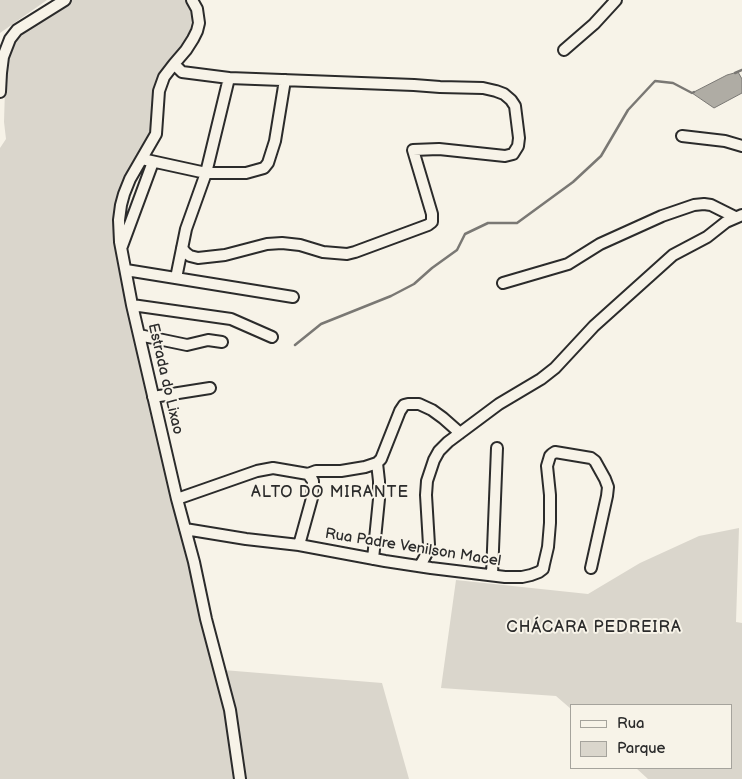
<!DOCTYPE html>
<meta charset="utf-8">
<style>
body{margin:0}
#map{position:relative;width:742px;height:779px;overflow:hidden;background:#f7f3e8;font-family:"Balsamiq Sans",sans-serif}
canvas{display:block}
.legend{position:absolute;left:570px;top:704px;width:162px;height:65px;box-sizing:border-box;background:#f7f3e8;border:1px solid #a5a39c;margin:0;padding:6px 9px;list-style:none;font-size:15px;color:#2b2b2b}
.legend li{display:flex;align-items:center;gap:10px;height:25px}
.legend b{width:25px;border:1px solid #a5a39c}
</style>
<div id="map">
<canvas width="742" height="779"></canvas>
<ul class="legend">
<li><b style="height:6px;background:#f7f3e8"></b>Rua</li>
<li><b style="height:14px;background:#dad6cc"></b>Parque</li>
</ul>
</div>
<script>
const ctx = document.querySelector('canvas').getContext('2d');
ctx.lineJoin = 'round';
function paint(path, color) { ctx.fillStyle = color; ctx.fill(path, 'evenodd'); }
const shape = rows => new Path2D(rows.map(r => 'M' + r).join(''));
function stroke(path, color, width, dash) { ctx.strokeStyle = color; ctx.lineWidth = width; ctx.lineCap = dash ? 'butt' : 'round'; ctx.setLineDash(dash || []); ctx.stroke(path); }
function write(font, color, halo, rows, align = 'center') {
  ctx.font = font + ' "Balsamiq Sans",sans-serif'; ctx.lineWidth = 4; ctx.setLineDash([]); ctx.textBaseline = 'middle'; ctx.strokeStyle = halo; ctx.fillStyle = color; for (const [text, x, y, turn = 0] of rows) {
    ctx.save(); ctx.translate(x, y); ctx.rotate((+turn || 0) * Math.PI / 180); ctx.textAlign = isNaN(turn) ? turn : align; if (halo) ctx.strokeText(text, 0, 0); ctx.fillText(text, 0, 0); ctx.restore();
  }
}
paint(shape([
 [0,0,47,0,0,33],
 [70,0,185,0,189,6,192,17,190,31,187,41,179,51,169,62,162,72,153,132,116,219,181,533,226,707,235,779,0,779,0,148,6,139,4,122,6,57,18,31,52,9],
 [739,528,736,622,742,623,742,779,648,779,636,768,731,768,731,705,571,705,571,709,556,696,441,688,456,580,588,594,640,563,699,536],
 [223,670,382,683,409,779,242,779]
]), '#dad6cc');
const water = shape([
 [738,72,742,79,742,93,714,108,692,93,727,75,738,72]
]);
paint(water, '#afaca4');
stroke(water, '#7a7874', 1);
stroke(shape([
 [735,73,742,70],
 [295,345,321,324,391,296,414,284,432,268,457,250,465,234,488,223,517,223,573,182,601,156,628,110,655,81,673,83,692,93,694,92]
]), '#7a7874', 2.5);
const minor = shape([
 [192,0,197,9,199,23,197,31,193,39,186,50,174,64,164,77,159,91,156,134,130,179,124,194,121,205,119,220,120,242,132,305,177,499,194,562,206,619,230,710,240,779],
 [564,50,594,24,616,0],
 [174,64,182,72,229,78],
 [0,92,1,73,3,57,10,39,17,30,65,0],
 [682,136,725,141,742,146],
 [142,159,206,173,246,173,264,168,268,163,275,141,285,80],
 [122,246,153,162],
 [126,270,293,297],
 [176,278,186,229,206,173,229,78,414,85,440,87,483,88,496,91,504,94,511,100,515,106,519,138,518,146,513,154,505,156,439,149,413,150,432,214,432,222,428,225,355,252,347,254,323,252,300,245,282,243,267,244,225,255,198,258,190,256,186,253,182,248],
 [503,283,568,264,600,244,662,216,694,205,704,204,711,205,735,217],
 [132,305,231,319,272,337],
 [139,335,187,345,208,340,222,342],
 [153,397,210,388],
 [308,474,316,471,341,471,365,467,377,463,381,459,400,411,404,405,408,404,419,404,432,410,443,418,460,433],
 [177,499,257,471,273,468,308,474,313,481,313,487,312,498,299,545],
 [185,529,246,539,299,545,385,561,431,568,505,577,522,577,531,575,539,572,543,569,544,564,548,547,550,523,550,495,547,466,550,456,552,454,555,452,591,458,595,461,605,479,608,487,607,496,591,568],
 [373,559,379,499,379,481,377,463],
 [420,566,427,553,429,545,426,495,427,481,434,460,439,451,448,442,499,404,541,379,555,368,594,326,673,255,707,237,726,222,742,215],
 [492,575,497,448]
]);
stroke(minor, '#2b2b2b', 14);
stroke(minor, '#f7f3e8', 10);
write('15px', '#2b2b2b', '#f7f3e8', [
 ["Estrada do Lixao",165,379,77],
 ["Rua Padre Venilson Macel",413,548,9]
]);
ctx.letterSpacing = '1px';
write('16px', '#2b2b2b', '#f7f3e8', [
 ["ALTO DO MIRANTE",330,493],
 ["CHÁCARA PEDREIRA",594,628]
]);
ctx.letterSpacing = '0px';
</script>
